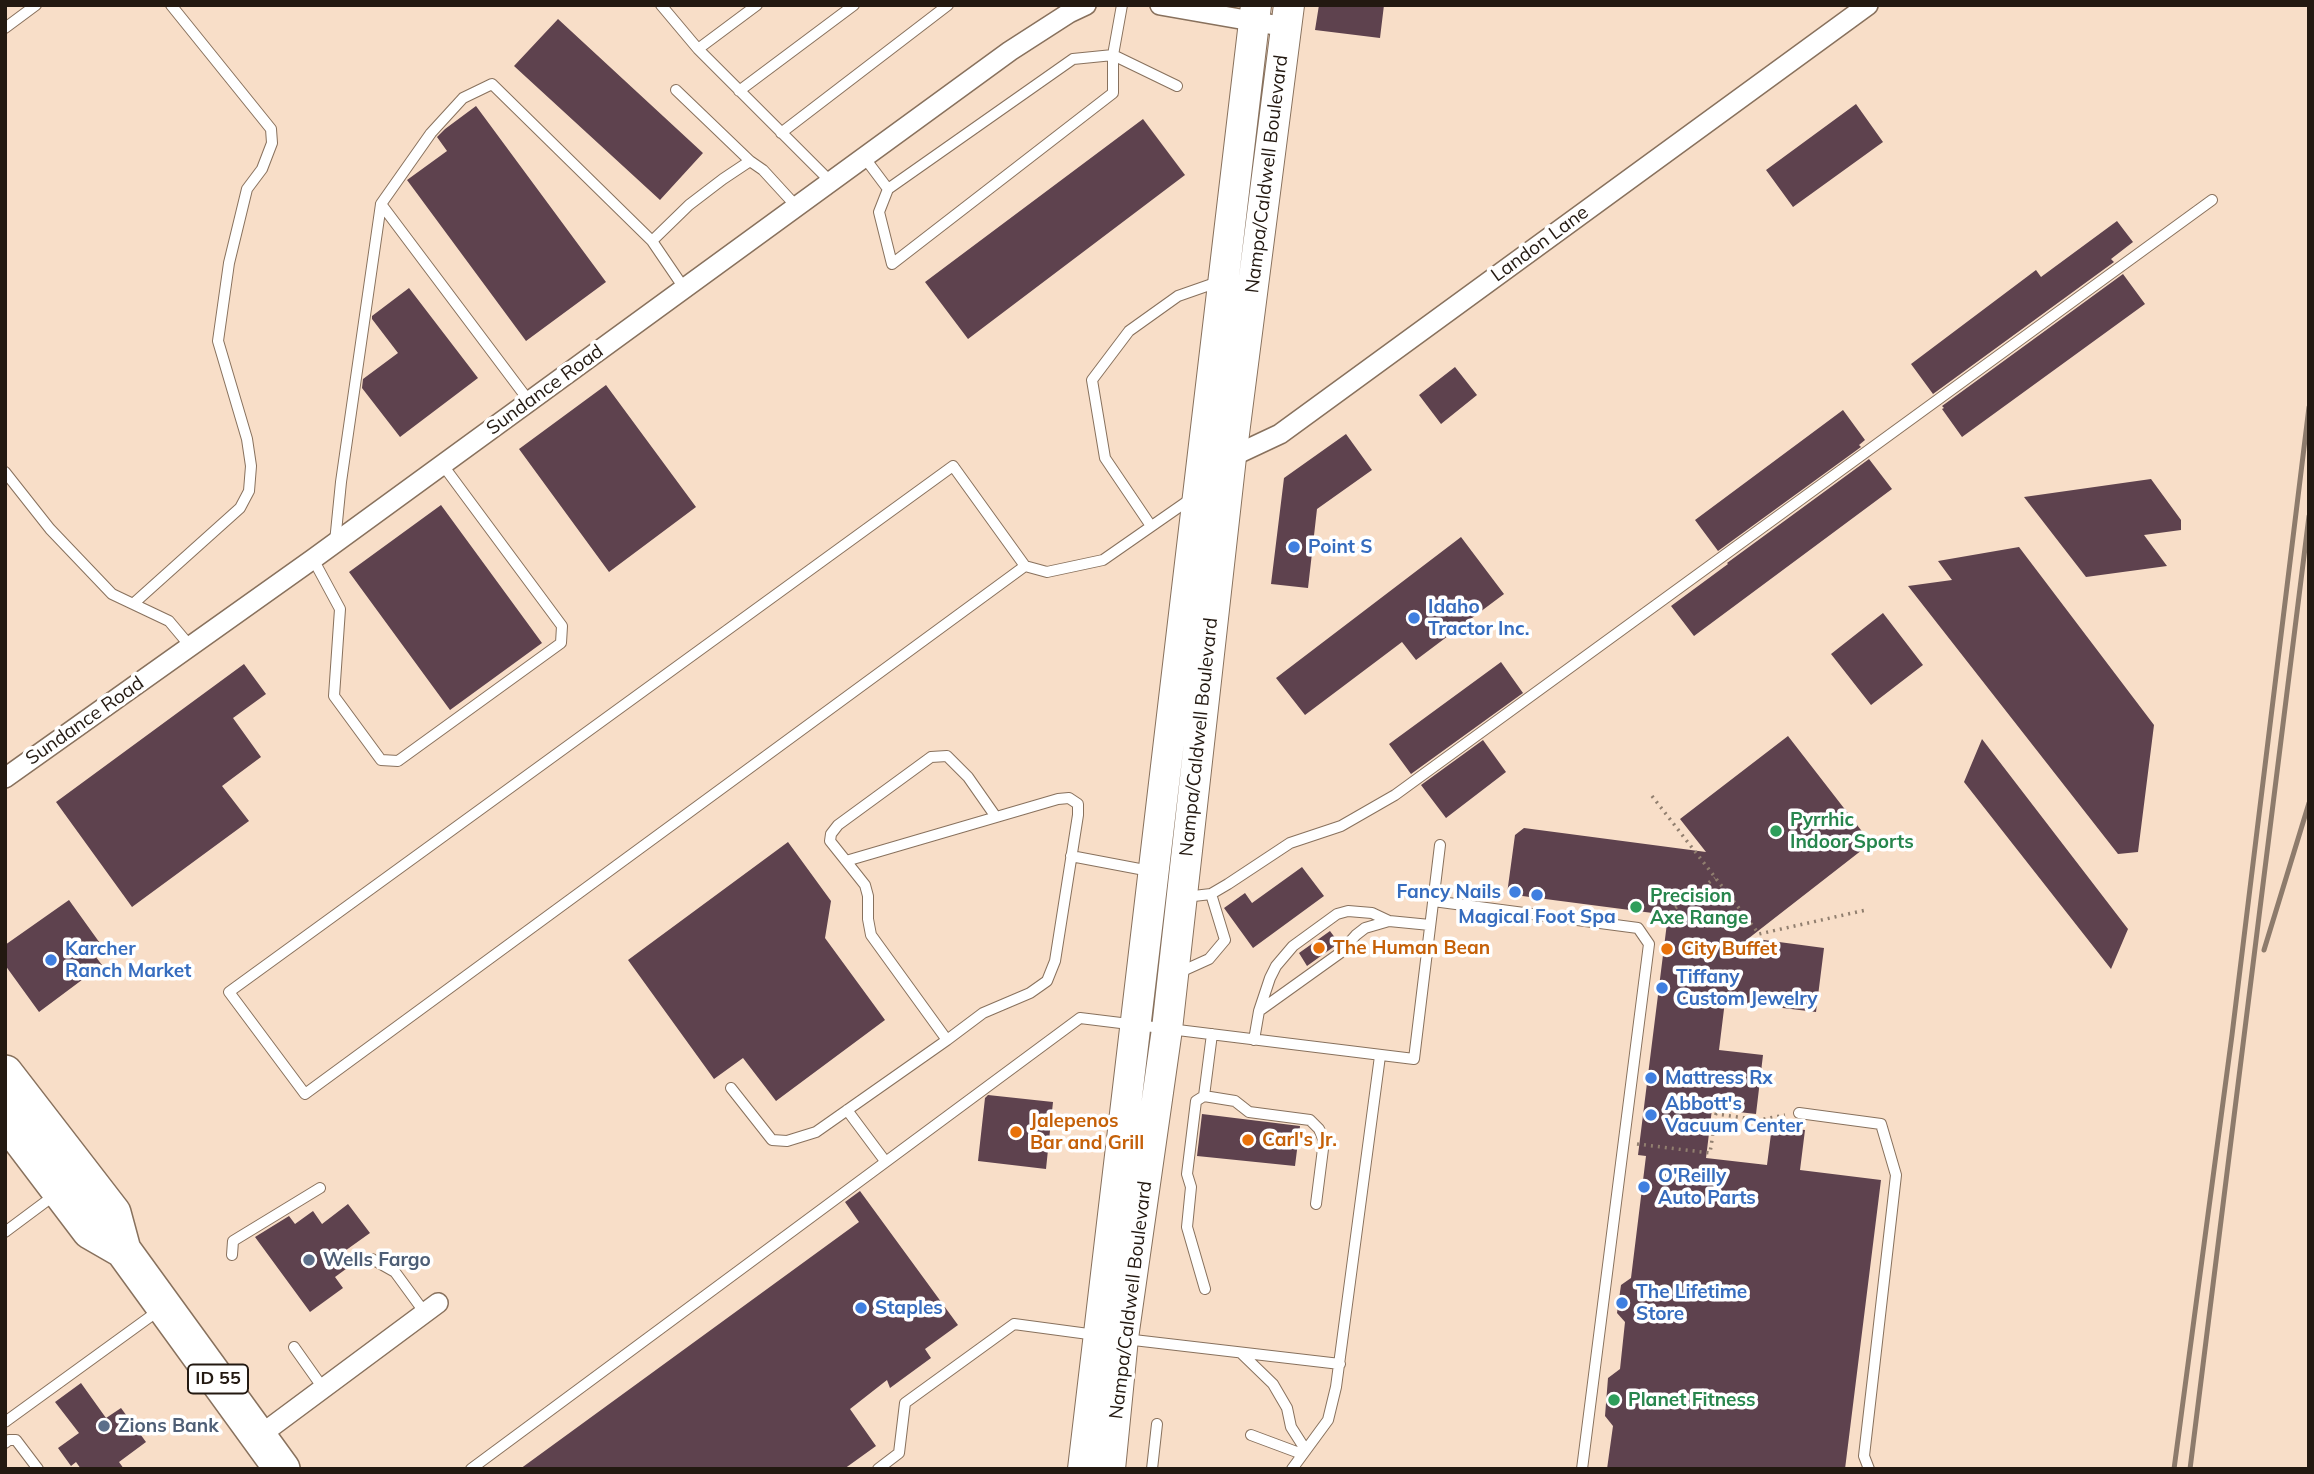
<!DOCTYPE html>
<style>
body{margin:0}
#map{position:relative;width:2314px;height:1474px;overflow:hidden;background:#f8dec8;font-family:Mulish,sans-serif}
canvas{display:block}
.frame{position:absolute;inset:0;border:7px solid #231911;pointer-events:none}
</style>
<div id="map">
<canvas width="2314" height="1474"></canvas>
<div class="frame"></div>
</div>
<script>
const ctx = document.querySelector('canvas').getContext('2d');
ctx.lineJoin = 'round';
function paint(path, color) { ctx.fillStyle = color; ctx.fill(path, 'evenodd'); }
const shape = rows => new Path2D(rows.map(r => 'M' + r).join(''));
function stroke(path, color, width, dash) { ctx.strokeStyle = color; ctx.lineWidth = width; ctx.lineCap = dash ? 'butt' : 'round'; ctx.setLineDash(dash || []); ctx.stroke(path); }
function write(font, color, halo, rows, align = 'center') {
  ctx.font = font + ' Mulish,sans-serif'; ctx.lineWidth = 7; ctx.setLineDash([]); ctx.textBaseline = 'middle'; ctx.strokeStyle = halo; ctx.fillStyle = color; for (const [text, x, y, turn = 0] of rows) {
    ctx.save(); ctx.translate(x, y); ctx.rotate((+turn || 0) * Math.PI / 180); ctx.textAlign = isNaN(turn) ? turn : align; if (halo) ctx.strokeText(text, 0, 0); ctx.fillText(text, 0, 0); ctx.restore();
  }
}
paint(shape([
 [1319,5,1384,5,1380,38,1315,30],
 [558,19,703,153,660,200,514,66],
 [1856,104,1883,142,1793,207,1766,170],
 [476,106,606,282,526,341,407,180,447,151,437,137,445,129],
 [1143,119,1185,175,968,339,925,282],
 [2117,221,2133,242,2111,259,2114,262,1933,394,1911,364,2036,270,2041,277],
 [2123,274,2145,304,1962,437,1942,409,1944,408,1942,406],
 [409,288,478,378,400,437,362,388,363,379,398,353,372,319,372,316],
 [1455,367,1477,395,1441,424,1419,395],
 [606,385,696,507,609,572,519,449],
 [1843,410,1865,440,1859,445,1861,447,1718,551,1695,520],
 [1346,434,1372,470,1317,509,1308,588,1271,584,1284,478],
 [1869,459,1892,489,1694,636,1671,606,1728,564,1727,563],
 [2151,479,2181,520,2181,530,2144,535,2167,566,2086,577,2024,497],
 [441,505,542,643,450,710,349,572],
 [1461,537,1504,594,1416,660,1402,642,1305,715,1276,678],
 [2019,547,2154,725,2138,852,2118,854,1908,586,1952,580,1938,561],
 [1883,613,1923,665,1871,705,1831,654],
 [1501,662,1523,693,1411,774,1389,744],
 [244,664,266,694,233,718,261,757,222,786,249,821,132,907,56,802],
 [1788,736,1871,843,1749,938,1824,948,1816,1012,1725,1001,1719,1050,1763,1055,1756,1114,1712,1109,1706,1158,1767,1165,1772,1126,1805,1130,1800,1170,1881,1180,1845,1469,1607,1469,1613,1426,1605,1416,1608,1378,1620,1369,1625,1322,1617,1313,1621,1285,1631,1278,1646,1156,1638,1155,1668,915,1507,894,1515,835,1524,828,1706,852,1680,819],
 [1982,739,2128,929,2111,969,1964,782],
 [1483,740,1506,772,1446,818,1421,785],
 [788,842,831,901,825,938,885,1020,776,1101,743,1058,714,1079,628,960],
 [1302,867,1324,896,1253,948,1224,908,1245,893,1252,903],
 [69,900,102,946,93,953,102,965,39,1012,5,965,5,945],
 [1330,931,1339,943,1307,966,1299,953],
 [988,1095,1053,1102,1046,1169,978,1161,985,1098],
 [1202,1114,1300,1126,1295,1166,1197,1156],
 [860,1191,958,1325,925,1349,931,1358,890,1388,887,1380,850,1409,876,1446,844,1469,520,1469,859,1222,845,1202],
 [348,1204,370,1233,342,1253,350,1266,335,1277,343,1288,310,1312,255,1237,289,1216,295,1224,313,1211,322,1224],
 [81,1383,106,1418,121,1408,146,1442,119,1462,124,1469,81,1469,76,1462,71,1466,58,1448,79,1433,55,1402]
]), '#5e424e');
const lane = shape([
 [661,5,698,49],
 [757,5,698,49,830,181],
 [5,28,36,5],
 [676,90,750,161],
 [739,91,854,5],
 [781,133,948,5],
 [864,157,888,189,879,212,892,264,1113,93,1113,55,1122,5],
 [888,189,1073,59,1113,55,1177,86],
 [684,288,652,241,689,205,723,179,750,161,763,170,796,206],
 [529,401,381,204,431,133,463,98,492,84,652,241],
 [953,466,1025,566,305,1094,229,992,953,466],
 [5,472,50,529,112,594,169,621,190,646],
 [1151,526,1105,458,1092,380,1129,331,1178,296,1218,282],
 [335,542,341,482,381,204],
 [313,559,340,609,334,696,381,760,398,761,561,643,562,626,442,464],
 [1025,566,1047,572,1103,560,1192,498],
 [133,604,240,508,249,491,251,466,247,439,218,341,229,263,247,189,262,169,272,143,271,129,171,5],
 [1071,856,1150,871],
 [846,861,830,841,831,834,838,825,931,757,947,756,968,777,996,817],
 [1185,897,1211,894,1228,884,1290,843,1341,826,1395,795,2212,200],
 [1433,901,1638,928,1649,944,1582,1469],
 [1178,973,1209,959,1225,940,1211,894],
 [1259,1011,1340,953,1356,935,1365,928,1389,921],
 [1254,1040,1259,1011,1270,978,1276,966,1293,946,1337,914,1348,911,1372,913,1389,921,1430,925],
 [731,1088,772,1140,787,1141,816,1132,947,1040,983,1013,1030,993,1047,981,1055,961,1078,815,1078,804,1069,798,1058,799,846,861,865,885,868,896,868,919,871,935,947,1040],
 [1204,1096,1212,1034],
 [847,1110,885,1161],
 [1799,1113,1881,1124,1896,1175,1864,1456,1869,1469],
 [5,1232,56,1194],
 [232,1255,233,1241,320,1188],
 [372,1259,395,1272,425,1313],
 [1205,1289,1187,1227,1191,1187,1187,1174,1196,1101,1204,1096,1235,1101,1249,1112,1310,1120,1319,1129,1324,1141,1316,1204],
 [1125,1339,1340,1364],
 [294,1347,323,1388],
 [1241,1353,1273,1384,1287,1408,1291,1427,1305,1449],
 [5,1422,158,1311],
 [1251,1435,1302,1454],
 [5,1443,9,1440,16,1440,38,1469],
 [471,1469,1080,1018,1414,1059,1440,845],
 [878,1469,899,1453,905,1403,1014,1324,1096,1335],
 [1152,1469,1157,1424],
 [1292,1469,1328,1420,1336,1387,1380,1056]
]);
const street = shape([
 [1160,5,1286,27],
 [1224,458,1231,457,1280,434,1868,5],
 [5,778,313,559,1010,51,1069,13,1086,5],
 [259,1436,438,1303]
]);
const primary = shape([
 [1083,1469,1256,5],
 [1110,1469,1123,1338,1167,1029,1231,457,1289,5]
]);
const highway = shape([
 [5,1073,113,1213,123,1250,282,1469],
 [5,1119,90,1231,123,1250]
]);
stroke(lane, '#88715d', 12);
stroke(street, '#88715d', 22);
stroke(primary, '#88715d', 32);
stroke(highway, '#88715d', 38);
stroke(shape([
 [1652,796,1759,934,1866,910],
 [1653,925,1715,878],
 [1637,1144,1710,1153,1716,1114,1759,1120,1785,1115]
]), '#917f6f', 3.5, [2, 5]);
stroke(lane, '#fff', 10);
stroke(street, '#fff', 19);
stroke(primary, '#fff', 30);
stroke(highway, '#fff', 35);
stroke(shape([
 [2264,950,2309,803],
 [2174,1469,2232,1035,2309,407],
 [2190,1469,2309,516]
]), '#8d7b6c', 5);
for (const [x, y, r, color] of [
 [1294,547,7,"#3f7fe0"],
 [1414,618,7,"#3f7fe0"],
 [1776,831,7,"#2e9e5b"],
 [1515,892,7,"#3f7fe0"],
 [1537,895,7,"#3f7fe0"],
 [1636,907,7,"#2e9e5b"],
 [1319,948,7,"#e8710a"],
 [1667,949,7,"#e8710a"],
 [51,960,7,"#3f7fe0"],
 [1662,988,7,"#3f7fe0"],
 [1651,1078,7,"#3f7fe0"],
 [1651,1115,7,"#3f7fe0"],
 [1016,1132,7,"#e8710a"],
 [1248,1140,7,"#e8710a"],
 [1644,1187,7,"#3f7fe0"],
 [309,1260,7,"#5c6f8a"],
 [1622,1303,7,"#3f7fe0"],
 [861,1308,7,"#3f7fe0"],
 [1614,1400,7,"#2e9e5b"],
 [104,1426,7,"#5c6f8a"]
]) { const dot = new Path2D(); dot.arc(x, y, r, 0, 2 * Math.PI); ctx.fillStyle = color; ctx.fill(dot); stroke(dot, '#fff', 2.5); }
for (const [x, y, w] of [
 [218,1379,60]
]) { const box = new Path2D(); box.roundRect(x - w / 2, y - 14.5, w, 29, 5); ctx.fillStyle = '#fff'; ctx.fill(box); stroke(box, '#231911', 2); }
write('bold 18px', '#231911', null, [
 ["ID 55",218,1379]
]);
write('19px', '#231911', '#fff', [
 ["Nampa/Caldwell Boulevard",1267,174,-83],
 ["Landon Lane",1540,244,-36],
 ["Sundance Road",545,390,-36],
 ["Sundance Road",85,721,-35],
 ["Nampa/Caldwell Boulevard",1199,737,-84],
 ["Nampa/Caldwell Boulevard",1131,1300,-83]
]);
write('bold 19px', '#366cbe', '#fff', [
 ["Point S",1308,547],
 ["Idaho",1428,607],
 ["Tractor Inc.",1428,629],
 ["Fancy Nails",1501,892,"right"],
 ["Magical Foot Spa",1537,917,"center"],
 ["Karcher",65,949],
 ["Ranch Market",65,971],
 ["Tiffany",1676,977],
 ["Custom Jewelry",1676,999],
 ["Mattress Rx",1665,1078],
 ["Abbott's",1665,1104],
 ["Vacuum Center",1665,1126],
 ["O'Reilly",1658,1176],
 ["Auto Parts",1658,1198],
 ["The Lifetime",1636,1292],
 ["Store",1636,1314],
 ["Staples",875,1308]
], 'left');
write('bold 19px', '#27864d', '#fff', [
 ["Pyrrhic",1790,820],
 ["Indoor Sports",1790,842],
 ["Precision",1650,896],
 ["Axe Range",1650,918],
 ["Planet Fitness",1628,1400]
], 'left');
write('bold 19px', '#c56008', '#fff', [
 ["The Human Bean",1333,948],
 ["City Buffet",1681,949],
 ["Jalepenos",1030,1121],
 ["Bar and Grill",1030,1143],
 ["Carl's Jr.",1262,1140]
], 'left');
write('bold 19px', '#4e5e75', '#fff', [
 ["Wells Fargo",323,1260],
 ["Zions Bank",118,1426]
], 'left');
</script>
